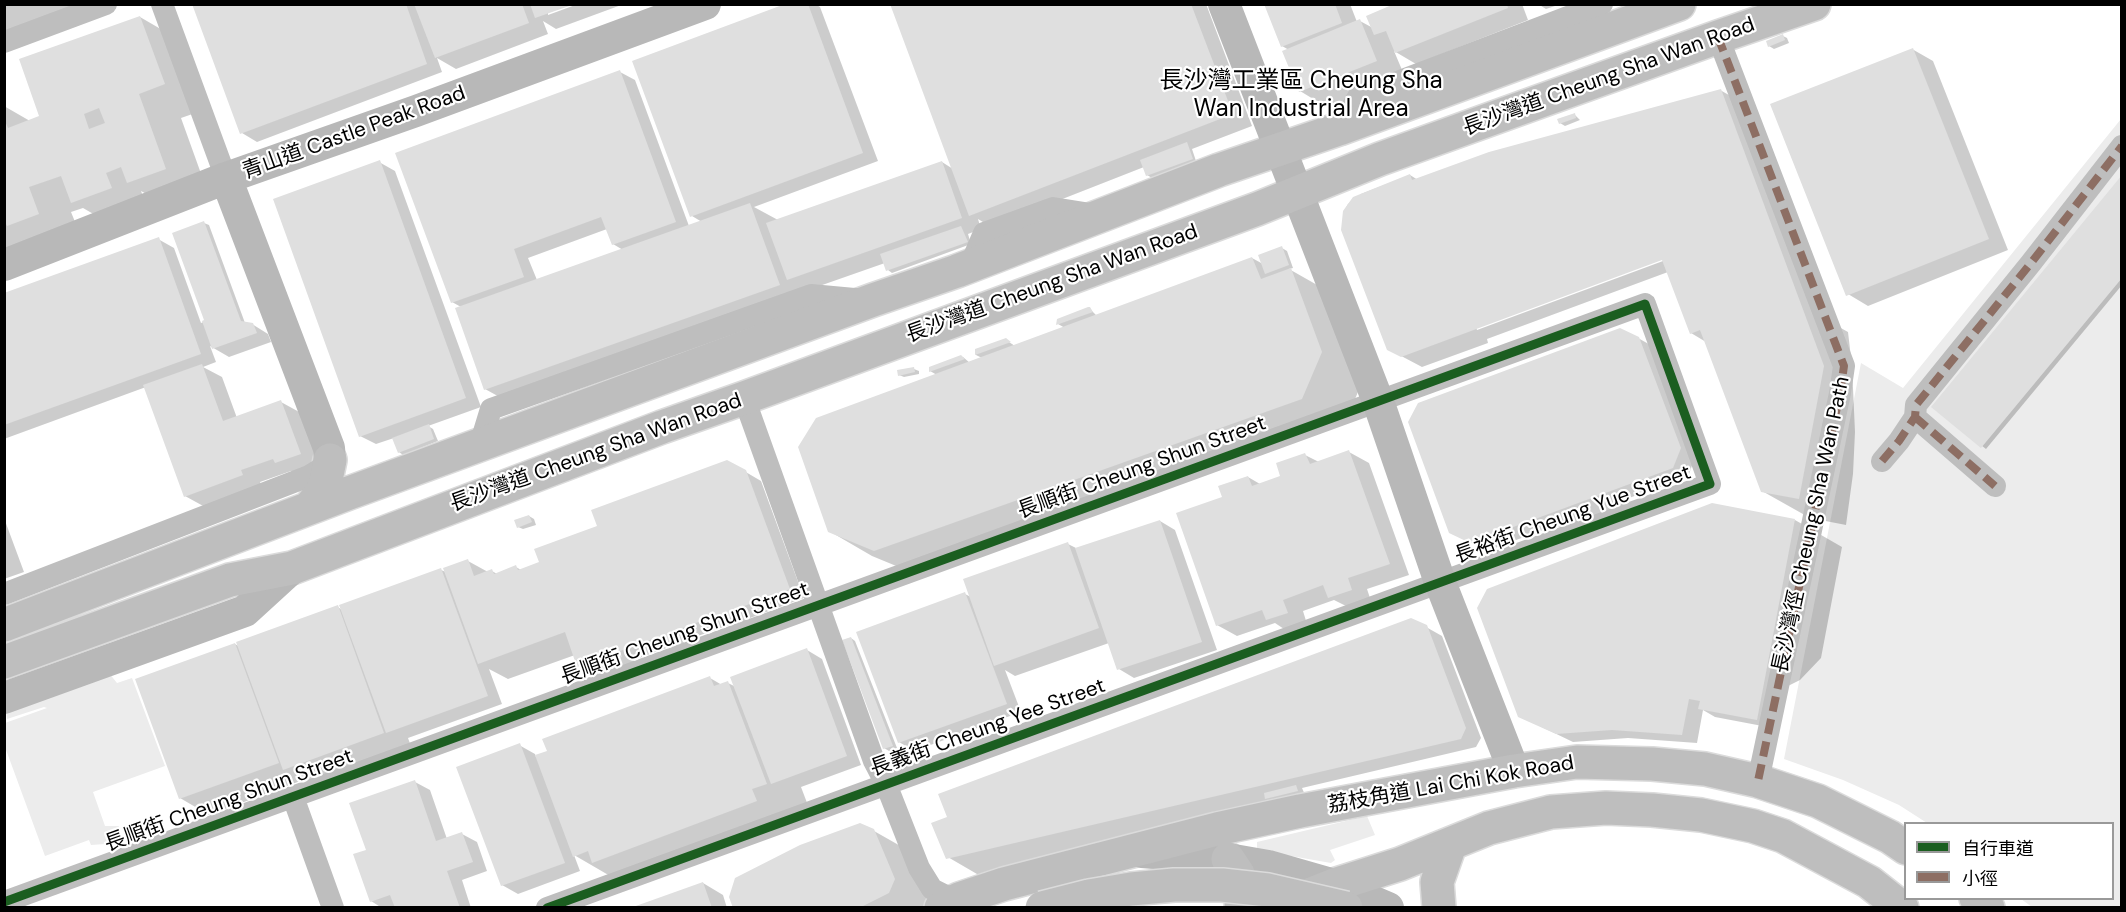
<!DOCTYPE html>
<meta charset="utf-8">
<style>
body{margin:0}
#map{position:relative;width:2126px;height:912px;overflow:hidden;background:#fff;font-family:"DM Sans","Noto Sans TC",sans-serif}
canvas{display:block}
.frame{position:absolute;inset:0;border:6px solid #000;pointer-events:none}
.legend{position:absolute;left:1904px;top:822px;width:210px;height:78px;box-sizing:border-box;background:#fff;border:2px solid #999;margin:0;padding:8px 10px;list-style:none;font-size:18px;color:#000}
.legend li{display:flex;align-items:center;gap:12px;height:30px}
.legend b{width:30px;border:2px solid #999}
</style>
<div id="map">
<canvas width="2126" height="912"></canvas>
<div class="frame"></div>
<ul class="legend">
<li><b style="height:8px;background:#1b5e20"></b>自行車道</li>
<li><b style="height:8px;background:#8d6e63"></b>小徑</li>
</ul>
</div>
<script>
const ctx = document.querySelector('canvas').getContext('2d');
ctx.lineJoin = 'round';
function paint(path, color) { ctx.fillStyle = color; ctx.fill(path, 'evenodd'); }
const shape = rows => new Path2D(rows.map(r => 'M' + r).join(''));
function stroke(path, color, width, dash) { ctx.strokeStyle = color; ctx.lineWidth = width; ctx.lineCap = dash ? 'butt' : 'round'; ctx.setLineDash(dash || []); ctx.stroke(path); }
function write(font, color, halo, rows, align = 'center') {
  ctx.font = font + ' "DM Sans","Noto Sans TC",sans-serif'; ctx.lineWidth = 4.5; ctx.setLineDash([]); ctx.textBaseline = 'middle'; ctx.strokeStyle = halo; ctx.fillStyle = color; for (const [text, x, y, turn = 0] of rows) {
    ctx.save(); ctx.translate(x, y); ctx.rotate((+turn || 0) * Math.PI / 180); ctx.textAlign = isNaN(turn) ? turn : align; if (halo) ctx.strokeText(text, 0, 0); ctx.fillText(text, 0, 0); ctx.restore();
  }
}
paint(shape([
 [2121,119,2121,907,2032,907,2021,899,2112,898,2112,824,1927,823,1899,805,1843,780,1784,759,1861,363,1903,388],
 [105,668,117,683,132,678,165,766,93,792,105,826,119,826,119,843,91,845,89,840,45,856,5,747,5,723,47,708,44,707,7,719,5,705],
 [1367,816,1375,835,1330,850,1335,860,1331,863,1257,850,1257,842]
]), '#ececec');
paint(shape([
 [4,4,104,4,4,31],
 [194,4,569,4,548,12,548,15,578,4,624,4,556,29,543,21,548,34,456,69,437,58,442,72,257,142,242,133],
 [789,4,815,4,820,7,878,161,754,207,778,220,942,162,953,169,891,4,1206,4,1252,126,1192,149,1196,161,1152,178,1147,175,1144,167,991,227,978,219,981,229,968,234,971,244,892,273,888,270,885,263,808,290,514,405,485,389,461,307,452,302,620,72,635,80,689,226,702,222,692,216],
 [607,229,613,244,623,250,537,280,528,258],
 [1266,4,1350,4,1357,22,1360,21,1373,28,1399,4,1522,4,1528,20,1416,64,1394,51,1405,77,1328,108,1300,91,1289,50,1282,46],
 [1538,4,1561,4,1546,9],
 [140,17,183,42,207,109,181,118,208,193,150,196,141,191,148,209,109,223,83,208,71,212,82,239,4,267,4,106,30,121,41,117],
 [1783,36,1787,38,1789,43,1774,49,1769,46],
 [1912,49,1933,61,2008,250,1868,306,1848,294],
 [1720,90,1736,99,1821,317,1848,332,1852,366,1855,432,1853,474,1846,525,1810,518,1762,491,1706,342,1691,333,1668,272,1487,339,1488,343,1422,367,1388,349,1344,211,1348,204,1361,194,1410,175,1418,180],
 [1663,258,1663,261,1477,330,1476,327],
 [1574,114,1580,120,1565,126,1560,123],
 [379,162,395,171,481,407,428,426,433,429,438,441,403,455,399,452,394,438,376,444,360,436],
 [2122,177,2122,285,1986,449,1933,407],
 [204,223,209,225,245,323,252,324,268,334,271,342,229,357,210,346,216,362,203,367,222,377,237,418,281,402,301,413,320,465,296,474,291,471,260,482,262,486,205,507,185,496,146,387,4,439,4,295,158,239,174,248,201,323,208,320],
 [1282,248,1287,251,1293,268,1289,269,1333,294,1364,377,1345,424,918,575,872,556,829,531,937,375,930,371,963,357,970,363,982,358,976,355,976,351,1006,340,1015,346,1065,328,1058,324,1090,309,1097,316,1252,258,1263,264],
 [1638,338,1654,347,1695,457,1688,477,1629,498,1630,502,1561,528,1556,525,1487,551,1451,532],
 [914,369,919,371,919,374,904,377,899,375],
 [1349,452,1369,463,1409,575,1367,589,1371,601,1350,608,1334,600,1303,611,1307,624,1287,631,1275,623,1237,636,1217,625,1224,498,1248,477,1260,484,1282,477,1305,455,1319,462],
 [727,461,761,481,804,598,750,618,752,623,739,628,732,624,692,638,694,645,677,651,669,647,634,660,636,665,620,672,612,667,594,675,579,666,575,655,508,679,489,669,502,704,408,738,412,749,313,786,303,780,209,815,180,798,235,644,240,647,338,607,342,610,441,570,446,572,468,561,488,572,492,571,497,574,516,567,521,570,538,564,599,526],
 [529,516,534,519,536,525,523,529,518,527],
 [4,518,24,572,4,579],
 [1795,520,1842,547,1821,658,1800,680,1788,686,1773,728,1715,717,1703,710,1697,743,1628,738,1573,742,1519,716],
 [1160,521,1175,530,1217,650,1134,678,1119,669,1109,643,1015,676,1005,670,1021,712,914,751,899,742,965,594,971,597,1068,544,1078,549],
 [1426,627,1442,636,1481,738,1476,747,1302,788,1306,797,989,881,946,856,949,818],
 [851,638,855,641,897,748,889,751,884,748],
 [807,650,822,659,861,765,801,787,809,808,617,880,574,855,580,871,518,894,502,885,519,745,535,754,536,757,710,678,722,685,728,683,736,687],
 [415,782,430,790,447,839,462,834,477,842,487,871,462,880,471,908,382,908,371,901,368,850],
 [874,831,911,852,932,901,929,908,735,908],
 [703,883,723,895,727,908,637,908]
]), '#0003');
paint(shape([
 [192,4,406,4,427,64,240,134],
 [414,4,522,4,529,23,435,58],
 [530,4,572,4,572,5,535,18],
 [785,4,808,4,863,153,690,217,632,61],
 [890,4,1191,4,1233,114,969,216],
 [1264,4,1335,4,1342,23,1281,47],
 [1394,4,1507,4,1508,8,1395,53,1386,31,1374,35,1366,16],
 [140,16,165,84,139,94,166,169,127,183,121,167,106,173,112,188,71,203,61,176,29,187,39,214,7,226,4,220,4,119,8,128,39,116,19,59],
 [99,108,105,123,89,129,84,114],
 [1360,19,1377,61,1299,92,1282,51],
 [1783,34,1785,40,1768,47,1766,41],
 [1913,48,1989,239,1846,296,1770,104],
 [620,70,676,222,612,245,601,217,514,249,524,277,451,303,395,153],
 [1721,89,1824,366,1799,499,1761,492,1700,330,1690,334,1662,260,1401,357,1387,350,1341,230,1343,211,1353,197,1410,174,1412,180,1489,152],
 [1575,113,1576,118,1559,124,1557,119],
 [1187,142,1193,159,1146,176,1140,160],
 [380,160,466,398,359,437,273,199],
 [942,161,962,218,787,280,766,223],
 [2122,175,2122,278,1981,448,1931,407],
 [750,203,780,285,484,390,455,308],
 [204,221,241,321,253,323,257,333,212,349,202,321,204,320,172,233],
 [961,226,968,242,886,271,880,254],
 [159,237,201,354,4,425,4,293],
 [1282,246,1289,265,1265,274,1258,255],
 [1252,257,1261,279,1291,268,1322,352,1302,399,874,551,828,532,798,447,816,418],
 [1088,307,1090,307,1093,312,1056,325,1057,319],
 [1620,328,1639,337,1681,448,1673,468,1470,543,1449,533,1408,422,1418,403],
 [1006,338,1011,342,975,355,975,349],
 [961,355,965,359,929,372,929,367],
 [202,364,223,421,281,400,301,454,275,463,273,459,241,470,243,475,184,497,143,385],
 [914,367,915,372,898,376,897,370],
 [429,424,434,439,398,453,392,438],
 [1349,450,1390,564,1348,578,1352,590,1328,598,1323,585,1283,600,1288,613,1266,620,1262,610,1216,626,1176,513,1222,497,1218,486,1248,476,1252,486,1280,476,1276,463,1305,453,1310,464],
 [727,460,746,470,790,589,736,609,737,614,722,620,720,614,677,630,680,637,661,643,658,637,620,651,622,657,603,664,601,658,577,667,565,632,478,664,443,568,468,559,474,576,492,569,494,574,516,565,518,570,539,562,534,549,597,526,591,510],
 [1712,503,1795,519,1757,720,1698,709,1700,701,1689,699,1682,735,1612,730,1556,734,1518,717,1477,608,1487,589],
 [529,515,532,522,517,528,514,520],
 [1160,520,1202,642,1117,670,1075,548],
 [1068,542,1099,628,994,666,963,579],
 [441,568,488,696,386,733,339,605],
 [965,592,1007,704,898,743,856,632],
 [338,605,384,733,283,770,236,642],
 [1411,618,1427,625,1466,728,1461,739,946,859,931,823,947,817,938,794],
 [851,637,893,746,883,749,842,640],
 [235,643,279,763,179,799,135,679],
 [807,648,847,756,771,784,730,677],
 [710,676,714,686,728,681,767,784,752,789,757,801,592,863,588,851,573,857,535,755,547,751,542,739],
 [520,743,565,863,501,886,456,767],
 [415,780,436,841,462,832,473,862,447,871,460,908,395,908,390,895,370,902,353,854,366,850,349,803],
 [1296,785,1298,791,1265,799,1264,793],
 [860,823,874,829,895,879,889,893,859,908,733,908,729,897,735,878,800,845],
 [703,882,712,908,633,908,633,907]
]), '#dfdfdf');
const primary = shape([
 [309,508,319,496,325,485,330,460],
 [4,625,349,493,873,300,957,271,1219,170,1339,129,1679,4],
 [4,662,230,580,292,568,662,427,744,398,1257,209,1380,159,1718,37,1814,4],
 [1228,859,1238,874,1243,890,1241,908],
 [1976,898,1988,908],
 [1286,904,1334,885,1400,864,1489,828,1551,812,1606,808,1652,810,1701,815,1753,826,1783,836,1869,882,1902,908],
 [941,908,959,899,1004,884,1217,829,1300,811,1514,771,1577,762,1652,764,1705,769,1758,781,1818,801,1890,837,1906,848],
 [1439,908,1437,882,1450,845]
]);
stroke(primary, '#dbdbdb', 36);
stroke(shape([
 [162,4,226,178],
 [1718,37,1844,366,1840,393,1758,781],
 [4,42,106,4],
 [1339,129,1358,97,1602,4],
 [970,266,984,233,1053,208,1097,215],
 [744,398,874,761,886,784,919,868,932,889,946,896,959,899],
 [1915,417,1995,486],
 [480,445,491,409,811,295,865,300],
 [1882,461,1899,441,1915,417,1916,405,2031,263,2122,146],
 [4,594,309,476,319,470,330,460],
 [293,797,333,908],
 [4,902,1645,304,1710,484,547,908]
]), '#bebebe', 22);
stroke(shape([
 [1224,4,1378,401,1440,582,1514,771],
 [226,178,329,448,330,460],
 [4,265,226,178,416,111,705,4],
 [4,698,245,611,292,568],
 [1142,852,1228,859,1268,866,1334,885,1388,908]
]), '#b8b8b8', 32);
stroke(primary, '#bebebe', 33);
const highwayBridge = shape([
 [1042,908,1089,896,1131,889,1174,885,1222,885,1268,890,1346,908]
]);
stroke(highwayBridge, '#dbdbdb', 36, []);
stroke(highwayBridge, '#bebebe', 33);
stroke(shape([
 [1718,37,1844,366,1840,393,1758,781],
 [1915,417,1995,486],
 [1882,461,1899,441,1915,417,1916,405,2031,263,2122,146]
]), '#8d6e63', 8, [15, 8]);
stroke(shape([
 [4,902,1645,304,1710,484,547,908]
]), '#1b5e20', 9);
write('21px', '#000', '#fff', [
 ["長沙灣道 Cheung Sha Wan Road",1609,77,-20],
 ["青山道 Castle Peak Road",354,133,-20],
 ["長沙灣道 Cheung Sha Wan Road",1052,284,-20],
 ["長沙灣道 Cheung Sha Wan Road",596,453,-20],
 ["長順街 Cheung Shun Street",1142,468,-20],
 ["長裕街 Cheung Yue Street",1573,515,-20],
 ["長沙灣徑 Cheung Sha Wan Path",1812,525,-78],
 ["長順街 Cheung Shun Street",685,634,-20],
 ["長義街 Cheung Yee Street",988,728,-20],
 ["荔枝角道 Lai Chi Kok Road",1451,785,-10],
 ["長順街 Cheung Shun Street",229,801,-20]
]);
write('24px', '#000', '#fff', [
 ["長沙灣工業區 Cheung Sha",1301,82],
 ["Wan Industrial Area",1301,110]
]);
</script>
